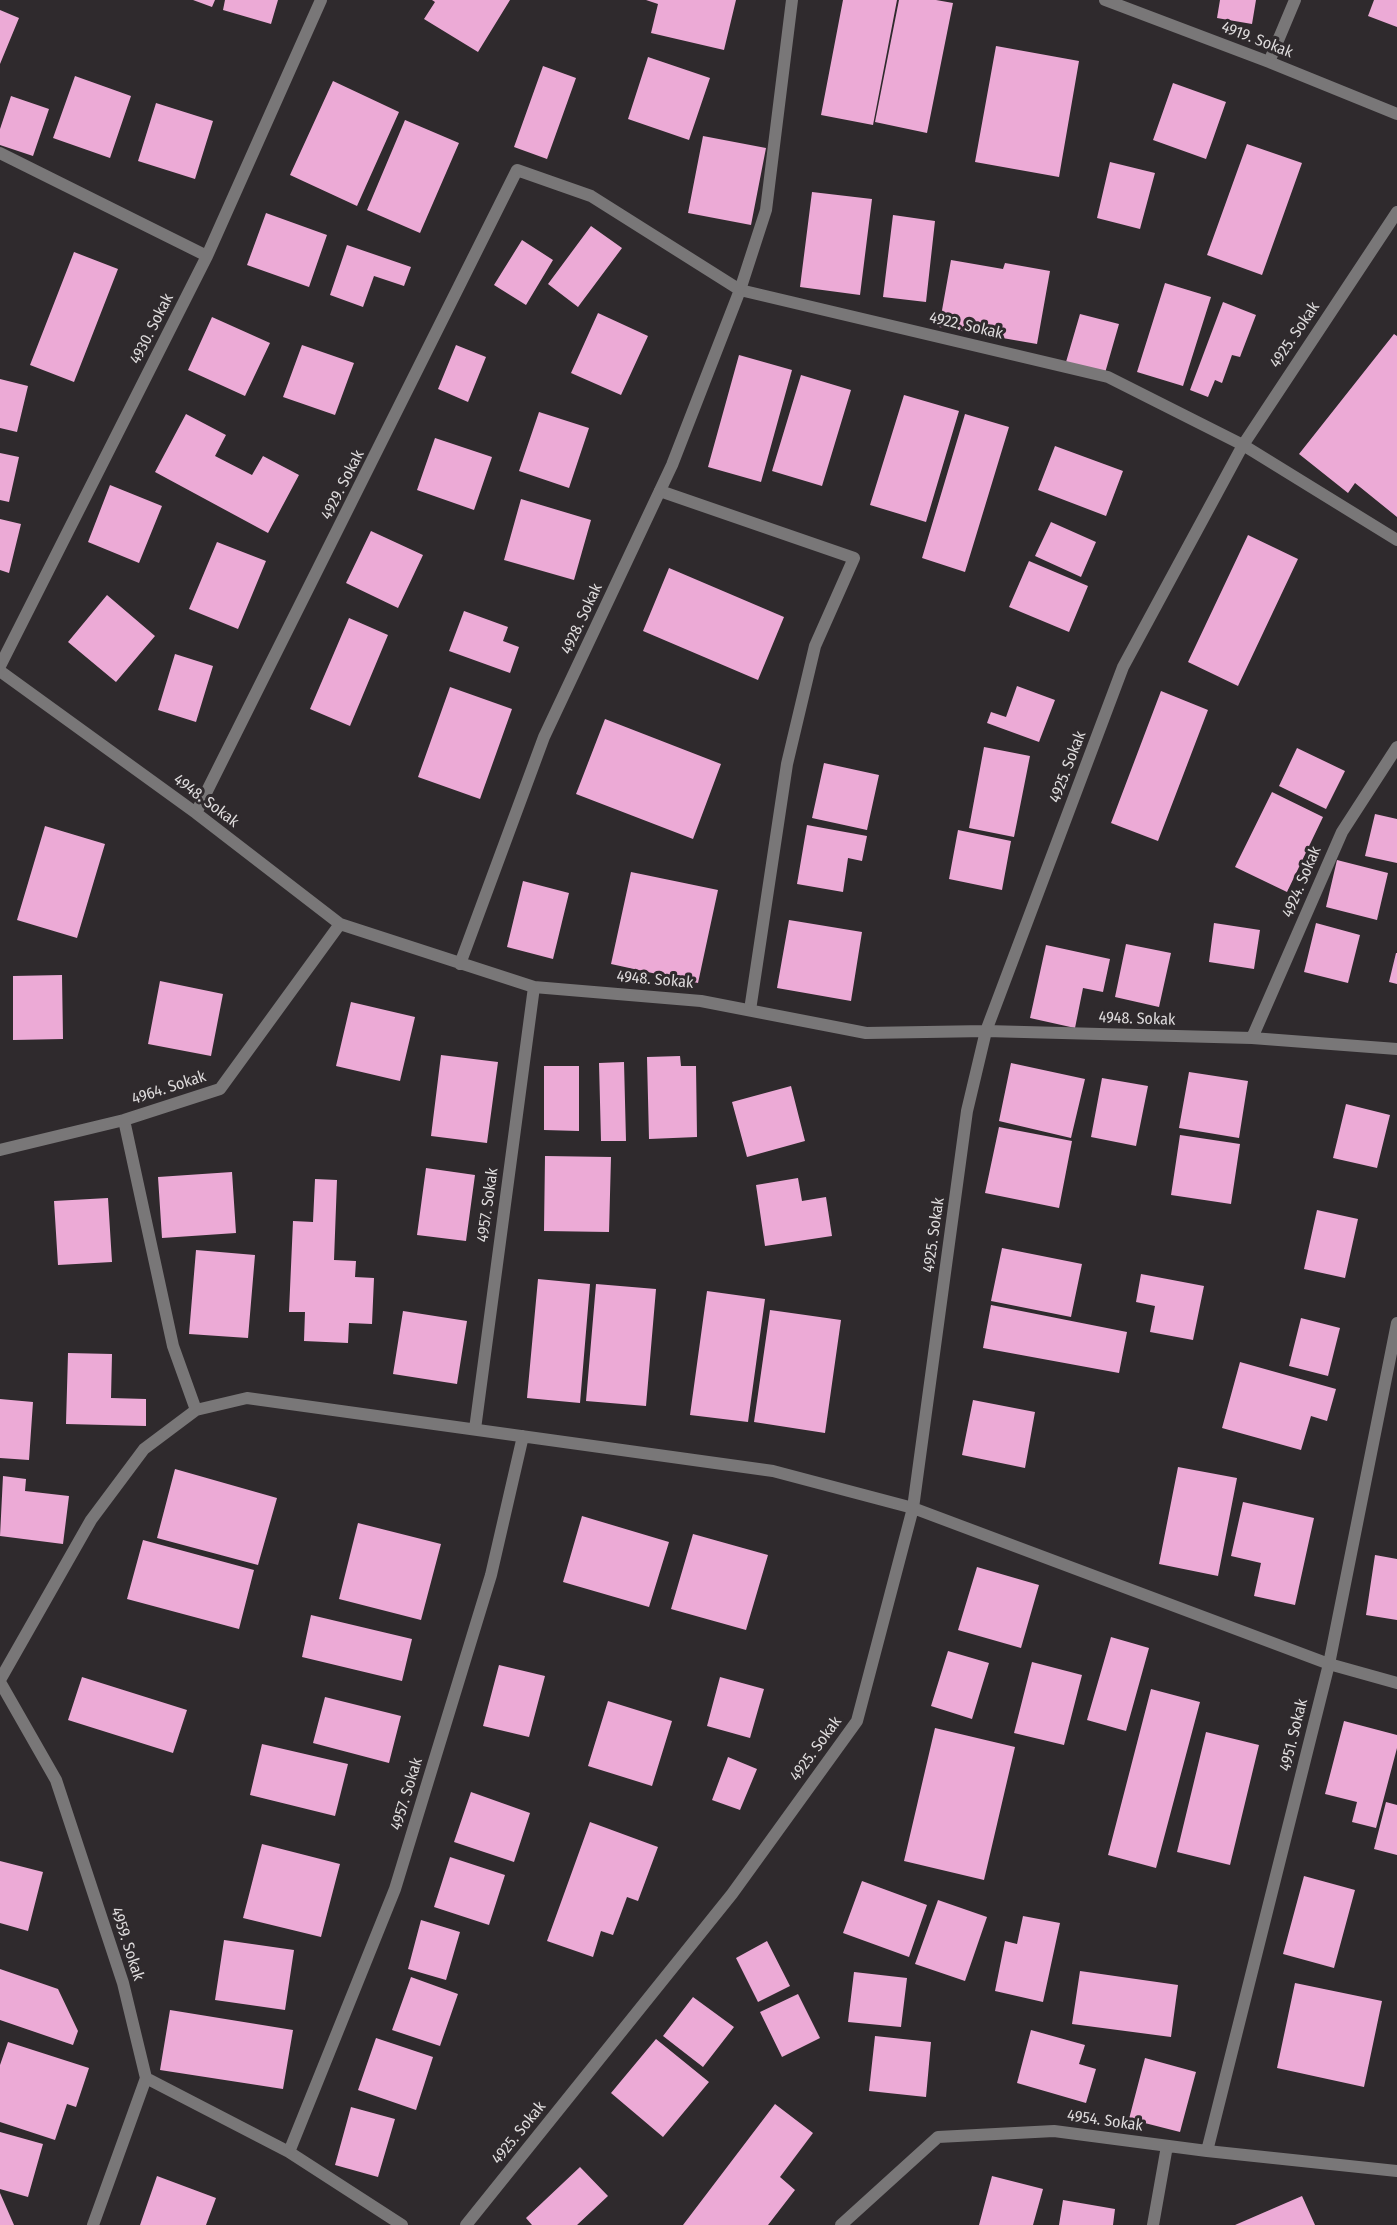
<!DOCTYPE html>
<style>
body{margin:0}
canvas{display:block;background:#2f2a2d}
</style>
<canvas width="1397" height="2225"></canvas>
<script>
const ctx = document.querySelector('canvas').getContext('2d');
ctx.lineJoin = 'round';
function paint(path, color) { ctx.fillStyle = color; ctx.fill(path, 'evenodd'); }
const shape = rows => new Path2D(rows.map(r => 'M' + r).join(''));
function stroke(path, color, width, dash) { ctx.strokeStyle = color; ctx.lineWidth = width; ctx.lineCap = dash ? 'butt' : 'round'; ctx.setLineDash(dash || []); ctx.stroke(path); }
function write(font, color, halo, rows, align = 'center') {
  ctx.font = font + ' "Fira Sans Condensed",sans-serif'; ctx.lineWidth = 6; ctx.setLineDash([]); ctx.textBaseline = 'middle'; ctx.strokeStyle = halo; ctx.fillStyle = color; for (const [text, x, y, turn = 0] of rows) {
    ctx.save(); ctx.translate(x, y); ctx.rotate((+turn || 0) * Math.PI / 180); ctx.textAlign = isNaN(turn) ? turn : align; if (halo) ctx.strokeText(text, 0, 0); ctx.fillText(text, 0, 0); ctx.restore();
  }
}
paint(shape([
 [193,0,215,0,212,7],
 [225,0,278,0,271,24,223,10],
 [432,0,510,0,478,52,424,19,435,2],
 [646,0,736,0,724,50,651,33,658,4],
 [843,0,897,0,873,125,821,115],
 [899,0,936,0,953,3,927,133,875,122],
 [1220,0,1256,0,1252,24,1217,18],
 [1374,0,1397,0,1397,27,1368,16],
 [0,10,19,18,0,64],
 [996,46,1079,61,1059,177,975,162],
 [648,57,710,78,689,140,628,119],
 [543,66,576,78,547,159,514,147],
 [75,76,131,96,110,158,53,138],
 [333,81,399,112,357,206,290,175],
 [1173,83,1226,102,1206,159,1153,140],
 [11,96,49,109,33,156,0,145,0,129],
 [156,103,213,121,195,179,138,161],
 [405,120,459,143,420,233,367,210],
 [703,136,766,148,751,225,688,213],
 [1247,144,1302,163,1262,275,1207,255],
 [1110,162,1155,173,1140,229,1097,218],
 [812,192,872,199,860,295,800,287],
 [266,213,327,235,309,287,247,265],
 [893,215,935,221,926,302,883,297],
 [591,226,622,248,578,307,548,284],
 [522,240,553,260,526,305,494,285],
 [347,245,411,267,404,286,374,276,363,307,330,295],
 [74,252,118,269,74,382,30,365],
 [951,260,1003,269,1005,263,1050,271,1037,344,939,327],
 [1165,283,1211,297,1183,386,1137,372],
 [1223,302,1256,315,1240,357,1232,355,1222,383,1215,380,1208,397,1190,390],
 [598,313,648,336,621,395,571,373],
 [1080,314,1119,324,1105,373,1066,362],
 [212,317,270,343,245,396,188,370],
 [1394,334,1397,336,1397,517,1355,483,1348,493,1299,454],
 [302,345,354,363,335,415,283,397],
 [456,345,486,357,468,402,438,389],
 [739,355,792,370,761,482,708,467],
 [801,375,851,390,822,486,772,471],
 [0,379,28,386,17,432,0,428],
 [904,395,959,411,926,522,870,505],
 [539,412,589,428,569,488,519,471],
 [186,414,226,435,215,456,252,475,263,456,299,475,268,533,155,472],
 [965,414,1009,427,965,572,922,558],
 [435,438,492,457,474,510,417,490],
 [1055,446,1123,471,1106,516,1038,490],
 [0,453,19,457,9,502,0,500],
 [110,485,162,506,139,563,88,542],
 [521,499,591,520,574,580,504,560],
 [0,519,21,524,9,573,0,570],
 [1051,522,1096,542,1081,577,1035,556],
 [371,531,423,555,398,608,346,583],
 [1248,535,1298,559,1238,686,1188,662],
 [217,542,266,561,238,629,189,609],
 [1029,561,1088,586,1069,632,1009,607],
 [669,568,784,617,758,680,643,631],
 [107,595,155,636,116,682,68,642],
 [464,611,508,627,503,641,519,647,510,673,449,651],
 [349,618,388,635,350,726,310,709],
 [175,654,213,666,196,722,158,710],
 [1017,686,1055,700,1039,742,987,723,991,712,1006,717],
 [450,687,512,709,480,799,418,777],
 [1161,691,1208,710,1158,841,1111,823],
 [605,719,721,764,693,839,576,794],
 [984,747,1030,756,1014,837,969,828],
 [1297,748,1345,771,1326,809,1279,786],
 [824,763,879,775,867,830,812,818],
 [1272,792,1323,817,1287,892,1235,867],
 [1375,814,1397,819,1397,863,1365,856],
 [807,825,867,836,862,861,848,858,843,892,797,884],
 [45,826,105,844,77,938,17,920],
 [958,830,1011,841,1002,890,949,879],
 [1337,860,1388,873,1377,920,1326,907],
 [631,872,718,890,698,983,611,964],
 [523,881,569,893,553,959,507,947],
 [789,920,862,932,851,1001,777,988],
 [1214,923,1260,930,1254,969,1209,962],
 [1316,923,1360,935,1348,983,1304,972],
 [1126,944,1171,953,1159,1007,1115,997],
 [1046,945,1110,959,1103,992,1083,988,1075,1028,1030,1018],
 [1396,953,1397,953,1397,984,1389,982],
 [62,975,63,1039,13,1040,13,976],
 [160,981,223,994,211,1056,148,1044],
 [351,1002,415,1017,400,1081,336,1066],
 [441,1055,498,1062,487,1143,431,1136],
 [680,1056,681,1066,696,1066,697,1137,649,1139,647,1057],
 [624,1062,626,1141,601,1141,599,1063],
 [1011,1063,1085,1079,1071,1138,999,1121],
 [544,1066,579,1066,579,1131,544,1130],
 [1189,1072,1248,1081,1239,1138,1179,1128],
 [1102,1078,1148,1086,1136,1146,1091,1137],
 [791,1086,805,1141,747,1157,732,1102],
 [1346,1104,1390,1115,1377,1168,1333,1158],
 [999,1127,1072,1141,1059,1208,985,1193],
 [1180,1135,1240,1144,1231,1204,1171,1195],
 [545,1156,611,1157,609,1232,544,1231],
 [426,1168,475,1175,466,1241,417,1235],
 [232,1172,236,1233,162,1238,158,1177],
 [798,1178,802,1201,826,1197,832,1236,765,1246,756,1185],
 [315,1179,337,1180,334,1260,356,1261,355,1277,374,1278,372,1324,349,1323,348,1343,304,1341,305,1312,289,1312,293,1221,313,1222],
 [108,1198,112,1262,58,1265,54,1201],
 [1317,1210,1358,1219,1345,1278,1304,1269],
 [1002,1248,1082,1264,1071,1317,991,1301],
 [196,1250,255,1255,248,1338,189,1334],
 [1141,1274,1204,1286,1193,1340,1150,1332,1155,1306,1136,1302],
 [538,1279,590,1284,580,1403,527,1398],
 [596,1284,656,1289,646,1406,586,1401],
 [707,1291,765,1299,748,1422,690,1415],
 [991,1305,1127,1332,1119,1373,983,1348],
 [770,1310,841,1320,825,1433,754,1422],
 [403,1311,467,1321,457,1384,393,1374],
 [1301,1318,1340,1328,1328,1376,1289,1366],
 [68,1353,112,1354,111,1398,146,1399,146,1426,66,1424],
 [1240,1362,1336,1389,1327,1421,1311,1416,1301,1450,1222,1428],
 [0,1399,33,1402,29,1460,0,1458],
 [973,1400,1035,1412,1025,1468,962,1455],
 [1178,1467,1237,1478,1218,1576,1159,1564],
 [175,1469,277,1498,258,1565,157,1538],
 [3,1476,26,1479,25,1491,69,1496,63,1544,0,1536],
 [1243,1502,1314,1518,1295,1605,1254,1596,1261,1563,1231,1556],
 [582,1516,669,1542,649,1607,563,1582],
 [358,1523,441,1544,421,1620,339,1599],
 [693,1534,768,1555,746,1630,671,1609],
 [143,1540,254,1570,239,1629,127,1599],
 [1375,1555,1397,1559,1397,1620,1366,1615],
 [977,1567,1039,1585,1021,1648,958,1630],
 [311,1615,412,1639,402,1681,302,1657],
 [1111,1637,1149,1648,1126,1731,1087,1720],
 [948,1651,989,1663,972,1719,931,1706],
 [1032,1662,1082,1675,1064,1745,1014,1733],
 [499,1665,545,1676,529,1737,483,1726],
 [82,1677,187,1710,173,1753,68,1720],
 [720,1677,764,1689,750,1738,707,1726],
 [1151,1689,1200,1702,1156,1868,1108,1855],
 [325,1697,401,1716,389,1763,313,1743],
 [608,1701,672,1721,652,1786,588,1766],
 [1344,1721,1397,1735,1397,1748,1376,1828,1352,1822,1357,1802,1325,1794],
 [935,1728,1015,1747,984,1880,904,1861],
 [1206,1732,1259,1745,1230,1865,1177,1852],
 [262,1744,348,1764,335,1816,250,1795],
 [728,1757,757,1769,740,1810,712,1800],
 [471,1792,530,1813,514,1862,454,1842],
 [1386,1802,1397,1805,1397,1855,1374,1849],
 [590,1822,658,1847,638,1901,627,1897,613,1935,601,1931,593,1957,547,1941],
 [262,1844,340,1864,321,1937,243,1918],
 [450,1857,505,1875,489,1925,434,1907],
 [0,1861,43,1872,28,1931,0,1923],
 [1304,1876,1355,1890,1334,1968,1283,1954],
 [862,1881,927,1905,909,1957,843,1933],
 [938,1900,987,1917,965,1981,915,1964],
 [1023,1916,1060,1923,1043,2002,995,1991,1005,1941,1017,1944],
 [421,1920,460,1932,446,1980,408,1969],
 [224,1940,294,1950,285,2010,215,2000],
 [767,1941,790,1986,758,2002,736,1958],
 [0,1969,58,1989,78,2031,73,2045,0,2020],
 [1080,1971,1178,1985,1171,2037,1072,2024],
 [854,1972,907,1978,901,2027,848,2022],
 [411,1977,458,1994,440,2046,392,2030],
 [1295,1983,1382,2001,1364,2087,1277,2068],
 [798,1994,820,2038,782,2057,760,2012],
 [693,1997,734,2027,703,2067,663,2036],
 [170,2010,293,2030,283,2089,160,2070],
 [1031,2030,1085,2045,1079,2064,1096,2069,1086,2103,1017,2083],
 [875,2036,931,2042,926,2097,869,2091],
 [376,2038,433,2057,416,2110,358,2090],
 [656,2039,709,2082,663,2137,611,2093],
 [8,2042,89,2068,76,2107,67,2104,55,2140,0,2122,0,2065],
 [1145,2058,1196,2072,1180,2132,1129,2119],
 [775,2104,813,2133,780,2177,795,2190,768,2225,683,2225],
 [351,2107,395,2119,378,2177,335,2165],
 [0,2132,43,2144,28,2197,0,2189],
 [580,2167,608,2196,577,2225,532,2225,526,2218],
 [157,2176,216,2198,206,2225,140,2225],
 [992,2176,1043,2189,1033,2225,979,2225],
 [0,2193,14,2225,0,2225],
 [1302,2196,1315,2225,1235,2225],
 [1063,2200,1115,2209,1113,2225,1059,2225]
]), '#ecaad6');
stroke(shape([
 [660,491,854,558,815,646,787,764,750,1010]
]), '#797778', 12);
stroke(shape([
 [1105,0,1269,62,1397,114],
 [1269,62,1295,0],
 [0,153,207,256],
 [0,666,207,256,321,0],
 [0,671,196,813,340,924,534,987,701,1001,866,1033,986,1031,1252,1038,1397,1049],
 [196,813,517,170,591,196,740,290,1108,377,1243,445,1397,540],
 [460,964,544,737,672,465,740,290,766,210,792,0],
 [1252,1038,1342,832,1397,747],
 [124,1120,173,1346,196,1410],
 [0,1150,124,1120,220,1089,340,924],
 [475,1429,534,987],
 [0,1680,91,1520,144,1449,196,1410,247,1398,773,1471,913,1508,1329,1664,1397,1683],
 [0,1682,56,1780,123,1983,146,2078,93,2225],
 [146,2078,289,2152,402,2225],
 [1207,2151,1329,1664,1397,1323],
 [289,2152,395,1889,491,1575,523,1436],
 [466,2225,732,1894,857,1721,913,1508,967,1111,986,1031,1123,667,1243,445,1397,212],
 [841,2225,938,2137,1054,2131,1207,2151,1397,2171],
 [1153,2225,1167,2146]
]), '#797778', 12);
write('16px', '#dedbdc', '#2f2a2d', [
 ["4919. Sokak",1257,40,21],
 ["4922. Sokak",966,326,13],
 ["4930. Sokak",152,329,-63],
 ["4925. Sokak",1295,335,-56],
 ["4929. Sokak",343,485,-63],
 ["4928. Sokak",582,619,-65],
 ["4925. Sokak",1068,767,-69],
 ["4948. Sokak",206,801,37],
 ["4924. Sokak",1302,882,-67],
 ["4948. Sokak",655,980,5],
 ["4948. Sokak",1137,1019,2],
 ["4964. Sokak",169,1088,-18],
 ["4957. Sokak",488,1205,-82],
 ["4925. Sokak",934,1235,-82],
 ["4951. Sokak",1294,1735,-76],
 ["4925. Sokak",816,1749,-54],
 ["4957. Sokak",407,1794,-73],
 ["4959. Sokak",127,1944,72],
 ["4954. Sokak",1105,2121,8],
 ["4925. Sokak",519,2133,-51]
]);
</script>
